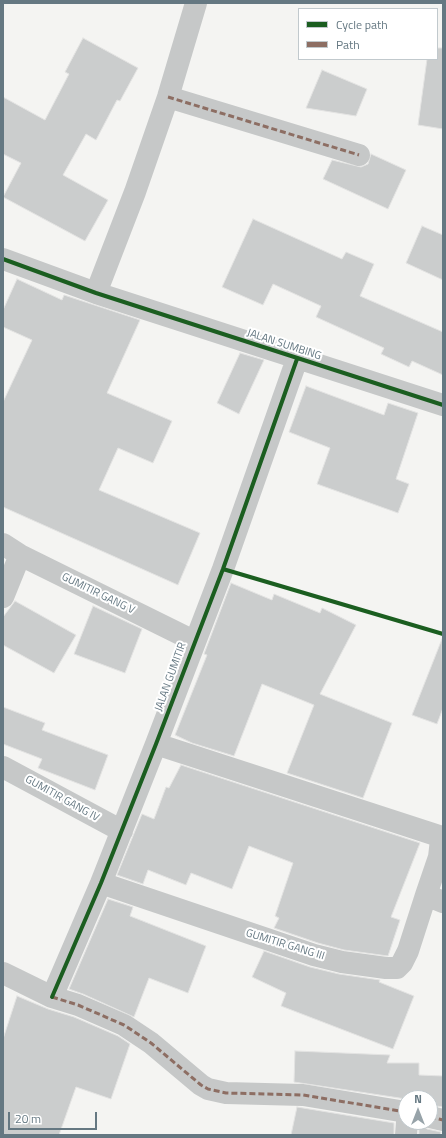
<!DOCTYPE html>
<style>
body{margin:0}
#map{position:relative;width:446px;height:1138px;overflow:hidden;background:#f4f4f2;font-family:"Titillium Web",sans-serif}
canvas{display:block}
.frame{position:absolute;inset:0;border:4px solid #657882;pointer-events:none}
.legend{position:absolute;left:298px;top:8px;width:140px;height:52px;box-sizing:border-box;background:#fff;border:1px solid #c1c9cd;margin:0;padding:5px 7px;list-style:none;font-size:12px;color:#657882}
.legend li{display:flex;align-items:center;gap:8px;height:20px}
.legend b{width:20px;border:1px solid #c1c9cd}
.north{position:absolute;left:398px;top:1090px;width:40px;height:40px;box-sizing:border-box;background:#fff;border:1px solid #c1c9cd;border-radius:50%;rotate:0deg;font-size:11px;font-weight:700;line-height:16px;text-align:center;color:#657882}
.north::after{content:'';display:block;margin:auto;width:14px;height:18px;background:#97a3a9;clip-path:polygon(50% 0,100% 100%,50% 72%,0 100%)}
.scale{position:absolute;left:8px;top:1112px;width:89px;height:18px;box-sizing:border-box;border:2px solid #657882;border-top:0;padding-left:5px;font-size:12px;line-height:14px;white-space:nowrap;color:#657882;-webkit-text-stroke:3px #fff;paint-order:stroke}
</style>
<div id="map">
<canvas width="446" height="1138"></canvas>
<div class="frame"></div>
<ul class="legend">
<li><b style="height:5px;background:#1b5e20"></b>Cycle path</li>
<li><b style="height:5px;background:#8d6e63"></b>Path</li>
</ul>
<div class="north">N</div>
<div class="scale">20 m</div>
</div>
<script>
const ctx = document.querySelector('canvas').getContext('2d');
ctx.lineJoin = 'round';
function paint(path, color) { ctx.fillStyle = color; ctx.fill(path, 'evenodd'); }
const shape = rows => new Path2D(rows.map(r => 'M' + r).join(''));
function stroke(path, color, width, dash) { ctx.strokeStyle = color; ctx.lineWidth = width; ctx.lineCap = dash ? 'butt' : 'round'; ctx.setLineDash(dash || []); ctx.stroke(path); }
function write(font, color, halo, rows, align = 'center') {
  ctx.font = font + ' "Titillium Web",sans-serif'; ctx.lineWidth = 4; ctx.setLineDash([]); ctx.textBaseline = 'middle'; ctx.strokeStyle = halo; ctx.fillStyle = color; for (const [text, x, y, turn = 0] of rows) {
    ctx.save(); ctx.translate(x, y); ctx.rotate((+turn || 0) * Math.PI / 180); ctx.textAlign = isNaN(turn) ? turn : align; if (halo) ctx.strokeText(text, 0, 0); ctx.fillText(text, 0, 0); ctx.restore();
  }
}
const building = shape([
 [83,38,138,68,120,101,117,100,96,140,86,134,63,175,108,200,85,241,3,197,21,163,3,154,3,97,45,120,69,74,65,72,83,38],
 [437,48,443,48,443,129,418,125,427,59,437,59,437,48],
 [322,70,367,89,356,116,306,108,322,70],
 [371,154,406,170,388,209,323,179,332,160,361,167,368,164,371,154],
 [253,219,342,259,346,252,374,264,360,296,443,332,443,375,412,361,409,367,381,354,384,348,316,317,321,306,273,284,263,305,222,287,253,219],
 [422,226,443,235,443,280,406,263,422,226],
 [17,279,62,300,64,295,140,320,107,393,172,421,153,463,118,448,99,490,200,533,178,585,3,507,3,402,32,340,3,327,3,310,17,279],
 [240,353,264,360,239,414,217,403,240,353],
 [306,386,384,415,388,403,418,413,396,479,409,484,398,513,317,484,330,448,289,432,306,386],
 [231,583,272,600,274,594,320,613,322,608,356,625,320,694,392,723,363,798,287,773,314,705,262,684,234,756,192,743,175,735,207,655,204,654,231,583],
 [15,601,76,635,54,673,3,645,3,617,15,601],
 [93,606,142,629,125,673,74,654,93,606],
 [442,639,443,708,437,724,412,715,442,639],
 [3,707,45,723,42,730,108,755,95,790,38,768,42,759,3,744,3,707],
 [181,765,420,843,391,917,400,920,388,956,344,950,318,943,274,928,279,918,275,916,293,863,249,846,232,889,191,873,186,885,148,870,143,884,117,875,142,814,154,819,166,787,169,788,181,765],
 [108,899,133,907,130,916,206,946,188,993,149,978,134,1017,83,994,69,989,108,899],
 [264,951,310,967,339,974,380,980,379,982,414,996,393,1049,281,1006,286,993,252,977,264,951],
 [17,996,48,1009,74,1017,118,1036,130,1044,111,1099,76,1087,59,1135,3,1135,3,1039,17,996],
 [295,1051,390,1055,387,1063,419,1063,419,1075,443,1076,443,1107,430,1105,430,1098,406,1099,294,1082,295,1051],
 [297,1107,394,1123,394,1135,291,1135,297,1107],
 [419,1123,427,1129,441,1132,440,1135,419,1135,419,1123]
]);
paint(building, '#cbcdcd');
stroke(building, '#e3e3e2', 1);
stroke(shape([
 [168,97,359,155],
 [3,259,96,293,443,405],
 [96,293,135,192,168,97,196,3],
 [3,544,20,555,194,641],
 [3,597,20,555],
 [156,744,439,836,441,840,439,857,426,895,443,902],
 [3,767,122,831],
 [101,883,314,955,342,962,386,968,397,968,402,963,408,951,426,895],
 [3,973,52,997,78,1005,124,1025,151,1043,201,1085,208,1089,226,1093,303,1095,406,1112],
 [52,997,101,883,156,744,223,569,297,359],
 [430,1117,443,1120],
 [406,1135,407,1122]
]), '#c6c8c8', 22);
stroke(shape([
 [168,97,359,155],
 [52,997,78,1005,124,1025,151,1043,201,1085,208,1089,226,1093,303,1095,406,1112],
 [430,1117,443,1120]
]), '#8d6e63', 3, [6, 3]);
stroke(shape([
 [3,259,96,293,443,405],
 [223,569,443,634],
 [52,997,101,883,156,744,223,569,297,359]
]), '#1b5e20', 4);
write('11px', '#657882', '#fff', [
 ["JALAN SUMBING",284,345,18],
 ["GUMITIR GANG V",98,594,26],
 ["JALAN GUMITIR",171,677,-70],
 ["GUMITIR GANG IV",62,799,29],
 ["GUMITIR GANG III",285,945,17]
]);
</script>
